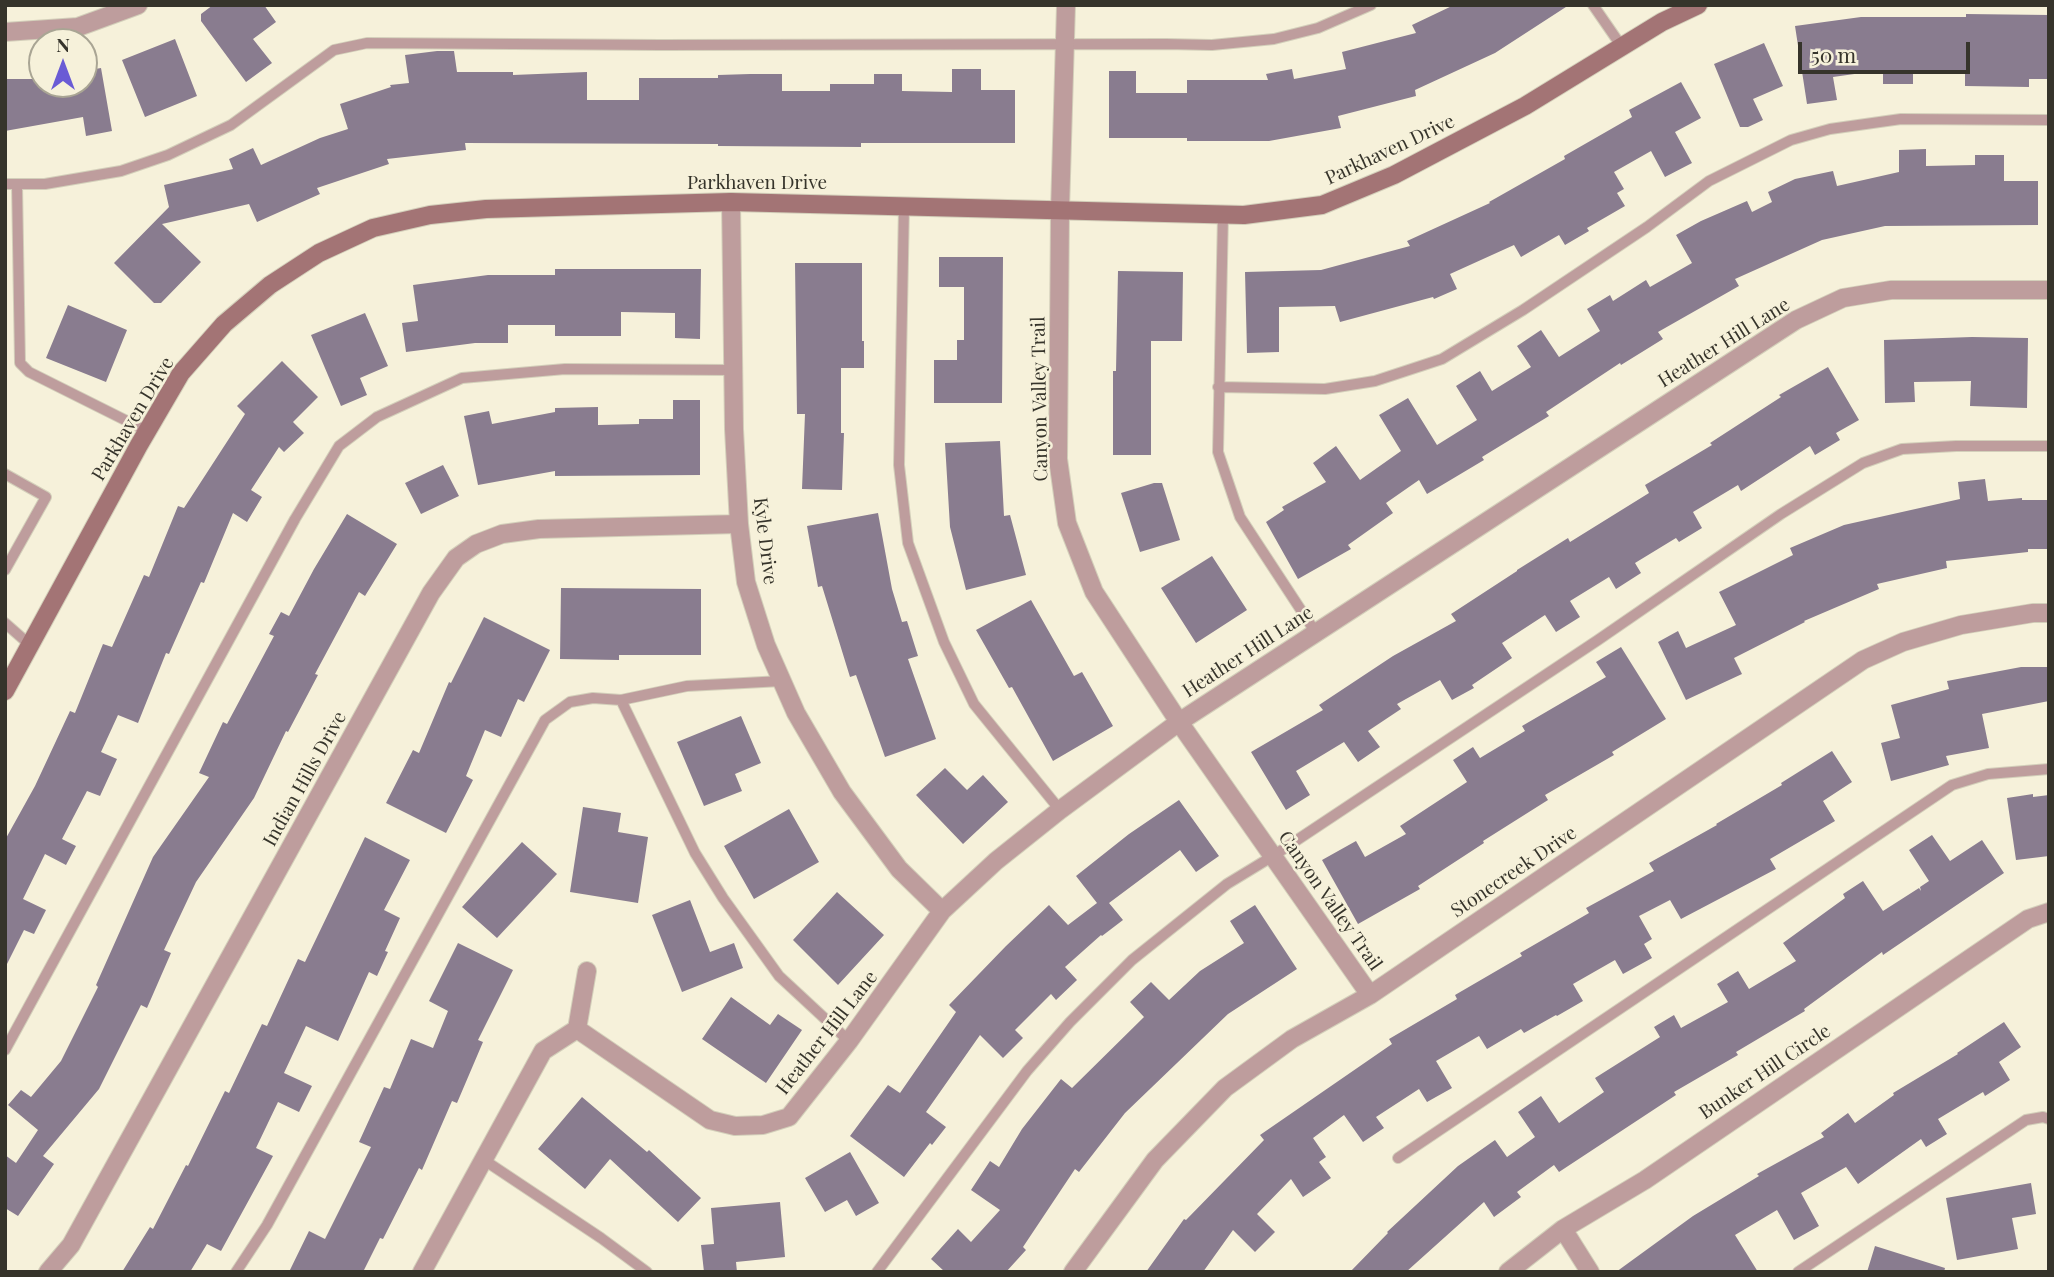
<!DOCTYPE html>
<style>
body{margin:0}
#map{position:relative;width:2054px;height:1277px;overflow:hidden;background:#f6f1da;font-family:"Playfair Display",serif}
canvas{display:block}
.frame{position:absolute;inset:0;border:7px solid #36342b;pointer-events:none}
.north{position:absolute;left:28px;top:28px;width:70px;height:70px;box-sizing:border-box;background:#f6f1da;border:2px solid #a9a594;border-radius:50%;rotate:0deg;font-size:19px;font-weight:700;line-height:28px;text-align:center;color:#36342b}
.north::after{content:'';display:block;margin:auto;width:24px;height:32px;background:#6a5bd5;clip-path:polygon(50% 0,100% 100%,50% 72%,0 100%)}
.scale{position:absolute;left:1798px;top:42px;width:172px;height:32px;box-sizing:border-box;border:4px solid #36342b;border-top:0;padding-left:9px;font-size:21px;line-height:24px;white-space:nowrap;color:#36342b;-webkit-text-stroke:5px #f6f1da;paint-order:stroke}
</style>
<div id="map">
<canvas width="2054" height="1277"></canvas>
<div class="frame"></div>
<div class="north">N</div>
<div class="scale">50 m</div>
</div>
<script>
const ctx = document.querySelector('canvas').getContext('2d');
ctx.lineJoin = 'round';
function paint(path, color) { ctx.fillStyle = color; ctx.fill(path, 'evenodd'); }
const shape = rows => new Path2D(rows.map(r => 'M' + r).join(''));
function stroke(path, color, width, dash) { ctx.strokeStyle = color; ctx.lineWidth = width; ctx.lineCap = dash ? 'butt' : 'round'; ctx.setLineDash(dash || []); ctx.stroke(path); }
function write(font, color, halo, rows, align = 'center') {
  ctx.font = font + ' "Playfair Display",serif'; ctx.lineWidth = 5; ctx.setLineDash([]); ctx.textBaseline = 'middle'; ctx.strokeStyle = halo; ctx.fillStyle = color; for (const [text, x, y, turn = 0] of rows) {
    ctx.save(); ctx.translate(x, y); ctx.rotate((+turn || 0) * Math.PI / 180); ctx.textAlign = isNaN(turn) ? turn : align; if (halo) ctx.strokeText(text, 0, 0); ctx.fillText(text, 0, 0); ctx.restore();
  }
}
paint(shape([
 [213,5,264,5,276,22,253,39,272,63,246,82,201,21,201,14],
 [1454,5,1569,5,1495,53,1415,90,1416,96,1338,116,1341,128,1269,141,1187,141,1187,138,1109,138,1109,71,1136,71,1136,93,1187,93,1187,80,1268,80,1266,74,1292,69,1294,79,1346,69,1342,52,1416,33,1412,25],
 [1966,14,2049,15,2049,79,2029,79,2029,87,1965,86,1965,74,1913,74,1913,84,1883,84,1883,70,1833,77,1837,100,1807,104,1795,26,1861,17,1966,17],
 [175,39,197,96,145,117,122,60],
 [1764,43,1783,86,1753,99,1763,120,1748,127,1740,127,1714,64],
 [437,51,454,51,457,72,513,72,513,75,587,72,587,100,639,100,639,78,718,78,718,75,750,74,782,74,782,91,830,91,830,84,874,84,874,74,902,74,902,91,952,92,952,69,981,69,981,90,1015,90,1015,143,861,143,861,147,718,146,718,144,465,143,466,150,387,159,389,164,317,188,320,194,257,222,249,204,162,224,201,262,161,303,154,303,114,263,169,207,164,185,233,169,229,159,253,148,261,165,320,138,348,129,340,104,391,87,390,85,409,83,405,55],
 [101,68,112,131,86,136,83,117,5,131,5,79,42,79,42,84,84,84,84,71],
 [1681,82,1701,118,1675,132,1692,163,1665,177,1651,151,1614,172,1624,189,1617,193,1625,206,1587,228,1589,231,1565,245,1559,235,1521,257,1514,245,1450,274,1457,289,1434,299,1433,297,1340,322,1335,306,1279,307,1279,352,1247,353,1245,272,1321,270,1410,246,1407,241,1490,203,1489,202,1565,159,1564,156,1632,117,1629,110],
 [1926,149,1926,166,1975,165,1975,155,2004,155,2004,181,2038,181,2038,225,1885,226,1822,240,1735,279,1739,286,1658,332,1663,339,1621,365,1620,363,1546,412,1549,416,1482,457,1484,460,1427,494,1419,480,1386,503,1393,513,1348,545,1351,549,1298,579,1266,522,1284,510,1282,507,1326,482,1313,463,1336,446,1360,480,1401,451,1379,415,1408,398,1437,445,1477,420,1456,386,1480,371,1492,391,1531,367,1517,346,1541,330,1559,357,1600,331,1587,309,1610,295,1613,301,1646,280,1650,287,1692,263,1676,235,1701,221,1747,201,1752,212,1772,202,1768,192,1795,179,1833,171,1837,186,1899,172,1899,150],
 [939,257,1003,257,1002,403,934,403,934,360,957,360,957,340,964,340,964,287,939,287],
 [795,263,862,263,862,341,864,341,864,368,841,368,841,433,844,433,842,490,802,489,805,414,797,414],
 [555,269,701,269,700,339,675,338,675,313,621,312,621,336,555,336,555,325,508,325,508,343,475,343,406,352,402,323,418,321,413,285,488,275,555,275],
 [1118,271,1183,272,1182,341,1151,341,1151,455,1113,455,1113,371,1116,371],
 [68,305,127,330,106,382,46,358],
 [365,313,388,366,360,378,367,395,341,406,311,335],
 [1972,337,2028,338,2027,408,1970,406,1971,381,1914,382,1915,402,1885,403,1884,340],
 [282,361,318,397,293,422,304,433,284,452,279,447,251,490,262,497,247,522,233,513,204,583,201,582,169,654,166,653,138,723,118,715,101,752,117,759,100,796,87,791,62,839,76,846,66,865,45,854,23,899,46,910,34,934,24,930,5,968,5,840,35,786,70,711,75,713,103,644,112,647,144,575,149,577,178,506,184,508,245,414,237,406],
 [1828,367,1859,420,1836,433,1840,440,1815,455,1810,446,1741,491,1738,485,1693,512,1702,528,1679,542,1676,538,1635,563,1641,573,1616,589,1609,577,1570,601,1580,617,1556,632,1545,615,1502,643,1512,658,1472,685,1474,688,1452,700,1440,680,1397,704,1401,709,1368,731,1380,747,1358,762,1344,742,1296,771,1310,795,1286,810,1251,752,1323,710,1319,705,1393,656,1456,621,1451,614,1517,571,1517,570,1568,538,1570,542,1649,493,1645,485,1712,445,1710,443,1781,397,1779,395],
 [673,400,700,400,700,475,555,476,555,471,478,485,464,416,489,411,492,424,555,412,555,408,598,407,598,425,639,424,639,419,673,419],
 [1000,441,1004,516,1010,515,1026,575,966,590,950,527,945,443],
 [443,465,459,496,421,514,405,483],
 [1985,479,1988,501,2022,498,2022,500,2049,500,2049,549,2028,549,2028,552,1946,561,1947,568,1877,584,1879,589,1804,621,1805,622,1734,658,1742,674,1686,700,1658,642,1678,631,1686,648,1736,625,1719,592,1793,555,1790,548,1844,525,1960,499,1958,482],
 [1154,483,1162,483,1180,540,1140,552,1121,493],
 [878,513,892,589,902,622,907,621,918,656,908,659,936,739,885,757,856,675,850,677,822,586,818,587,807,526],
 [347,514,397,544,365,596,359,592,315,674,318,675,288,732,286,731,254,798,196,882,164,950,171,953,147,1008,141,1005,99,1089,43,1156,54,1164,18,1216,5,1208,5,1155,16,1163,38,1130,8,1105,21,1090,31,1097,61,1061,98,987,96,985,153,857,209,777,199,773,223,722,227,724,274,636,269,634,281,612,289,616,314,569],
 [1212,556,1247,610,1196,643,1161,588],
 [561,588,701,589,701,655,619,655,619,660,560,659],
 [1031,600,1074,676,1082,672,1113,726,1053,761,1012,687,1009,688,976,630],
 [484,617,550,650,524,702,518,699,501,737,485,730,466,776,473,780,446,833,386,803,413,750,419,753,449,682,451,683],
 [1621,647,1666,719,1612,752,1614,755,1545,795,1548,800,1483,841,1484,843,1418,886,1420,889,1358,924,1322,860,1356,841,1365,857,1406,834,1400,826,1467,782,1453,760,1473,747,1480,758,1525,731,1522,726,1606,677,1596,662],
 [2021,667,2049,667,2049,701,1982,714,1989,748,1946,756,1949,765,1891,781,1881,743,1900,738,1891,705,1949,689,1947,681],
 [741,716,761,763,735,774,742,791,704,806,677,742],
 [1832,751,1852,782,1823,801,1835,821,1770,859,1776,869,1681,919,1670,900,1639,916,1652,939,1644,944,1652,958,1623,974,1615,960,1573,984,1583,1001,1557,1016,1556,1015,1524,1033,1521,1029,1487,1049,1479,1036,1436,1061,1452,1088,1427,1102,1419,1089,1376,1117,1384,1128,1363,1142,1344,1115,1313,1138,1326,1157,1319,1162,1331,1178,1303,1197,1291,1179,1257,1214,1275,1232,1255,1252,1233,1230,1203,1272,1146,1272,1184,1219,1186,1220,1264,1140,1260,1135,1392,1044,1389,1039,1457,999,1455,995,1522,956,1520,953,1589,913,1586,908,1654,871,1649,863,1717,825,1716,824,1782,785,1781,783],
 [945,768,967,790,983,775,1008,802,963,844,916,795],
 [2033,794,2033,797,2049,795,2049,856,2016,860,2007,798],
 [1179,800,1219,856,1196,872,1180,850,1109,903,1123,920,1102,936,1101,935,1065,967,1077,980,1056,1000,1051,994,1015,1030,1023,1038,1003,1058,980,1035,926,1112,946,1127,932,1145,930,1143,904,1177,850,1136,888,1085,900,1093,956,1012,949,1005,1006,946,1049,905,1068,925,1097,903,1076,876,1129,834],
 [583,807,621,813,618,832,648,837,638,903,570,892],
 [789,809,819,862,754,899,724,846],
 [1932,835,1950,861,1982,840,2004,873,1883,955,1882,952,1804,1009,1805,1011,1736,1052,1738,1055,1674,1092,1676,1095,1559,1172,1554,1165,1517,1192,1521,1197,1494,1217,1484,1202,1406,1272,1350,1272,1388,1233,1387,1232,1458,1166,1495,1140,1507,1157,1535,1137,1518,1112,1541,1096,1559,1123,1604,1092,1595,1078,1660,1037,1654,1027,1674,1015,1681,1028,1728,1002,1717,984,1738,971,1749,989,1796,961,1783,943,1845,898,1843,894,1863,881,1883,911,1919,888,1921,891,1920,887,1929,881,1909,850],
 [365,837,410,860,384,910,400,918,385,951,388,952,377,976,369,972,338,1041,306,1026,284,1073,312,1086,299,1112,278,1102,256,1148,273,1156,221,1251,207,1244,190,1272,122,1272,150,1227,153,1229,186,1165,188,1166,225,1091,229,1093,262,1024,267,1026,298,959,305,962],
 [522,842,557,874,497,938,462,907],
 [837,892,884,935,838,985,793,940],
 [690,900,710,952,734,943,743,968,682,992,652,915],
 [1255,905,1297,969,1228,1014,1125,1113,1079,1172,1075,1169,1023,1247,1026,1250,1006,1272,945,1272,931,1259,958,1229,971,1242,1000,1210,971,1190,990,1161,999,1167,1022,1129,1061,1079,1072,1088,1144,1017,1130,1002,1151,982,1169,1000,1200,971,1244,943,1230,921],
 [458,943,513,970,478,1040,483,1042,457,1103,452,1101,422,1170,419,1168,383,1239,380,1238,363,1272,289,1272,309,1231,325,1239,371,1147,359,1142,384,1087,390,1089,411,1039,433,1048,448,1011,429,1001],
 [731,997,770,1025,778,1014,802,1030,766,1083,702,1039],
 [2004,1022,2021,1047,1999,1062,2010,1080,1985,1096,1983,1092,1938,1119,1947,1134,1926,1147,1921,1139,1858,1184,1846,1167,1801,1193,1819,1226,1794,1240,1777,1210,1735,1235,1758,1272,1616,1272,1693,1216,1759,1176,1757,1174,1824,1137,1821,1133,1848,1113,1855,1123,1894,1095,1893,1093,1958,1054,1957,1053],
 [582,1097,647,1152,649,1150,701,1198,678,1222,610,1159,585,1189,538,1149],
 [850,1152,879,1203,856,1216,847,1200,825,1212,805,1178],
 [2031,1183,2036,1214,2012,1218,2018,1249,1957,1260,1946,1198],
 [780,1202,785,1257,736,1262,737,1272,704,1272,701,1245,714,1244,711,1208],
 [1875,1246,1945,1268,1944,1272,1867,1272]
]), '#897c8f');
const lane = shape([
 [1593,5,1622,47],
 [5,184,45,184,121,171,168,155,231,125,334,50,367,43,660,45,1166,44,1212,45,1274,39,1318,28,1371,5],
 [17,184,20,363,29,372,147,431],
 [904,206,899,465,908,543,944,642,974,704,1060,810],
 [1223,215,1218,452,1240,517,1316,633],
 [1218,387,1325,389,1375,381,1442,359,1523,310,1647,227,1709,181,1791,140,1830,129,1901,119,2049,120],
 [5,474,46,497,5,570],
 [5,623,30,645],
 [621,700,695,853,723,898,779,976,849,1041],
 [5,1050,295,519,339,446,377,417,462,378,565,369,733,370],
 [1398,1158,1952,785,1988,774,2049,769],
 [484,1160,601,1238,647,1272],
 [236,1272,267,1225,545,720,570,702,593,698,621,700,687,686,782,681],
 [877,1272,1027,1071,1070,1022,1132,960,1227,884,1273,856,1598,640,1781,514,1863,463,1902,449,1956,446,2049,446],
 [1798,1272,2026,1120,2043,1117,2049,1119]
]);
const street = shape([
 [1066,5,1060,210,1058,459,1067,523,1094,592,1179,722,1370,995],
 [5,32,78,27,138,5],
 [731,202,734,429,739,524,746,582,766,645,796,713,842,792,899,869,942,911],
 [577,1029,710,1120,735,1126,763,1125,789,1117,849,1041,942,911,996,861,1060,810,1179,722,1796,320,1843,298,1891,290,2049,290],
 [1563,1229,1590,1272],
 [48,1272,71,1245,431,593,456,558,476,544,502,534,539,529,739,524],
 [422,1272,543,1051,577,1029,587,971],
 [1073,1272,1155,1160,1225,1088,1292,1039,1370,995,1863,660,1903,642,1961,625,2033,613,2049,613],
 [1508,1272,1563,1229,1645,1180,2028,919,2049,912]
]);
const secondary = shape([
 [5,691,139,445,181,373,224,324,270,285,319,253,373,228,430,215,486,209,731,202,1244,215,1322,205,1394,175,1525,106,1662,22,1698,5]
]);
stroke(lane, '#d3cfba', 12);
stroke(street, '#d3cfba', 20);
stroke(secondary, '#d3cfba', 20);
stroke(lane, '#be9d9d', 10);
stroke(street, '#be9d9d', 18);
stroke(secondary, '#a37475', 18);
write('19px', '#36342b', '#f6f1da', [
 ["Parkhaven Drive",1390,150,-25],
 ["Parkhaven Drive",757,183],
 ["Heather Hill Lane",1724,343,-32],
 ["Canyon Valley Trail",1040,399,-91],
 ["Parkhaven Drive",133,419,-59],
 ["Kyle Drive",765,541,83],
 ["Heather Hill Lane",1248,652,-33],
 ["Indian Hills Drive",305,779,-61],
 ["Stonecreek Drive",1514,872,-34],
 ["Canyon Valley Trail",1330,901,55],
 ["Heather Hill Lane",827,1033,-52],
 ["Bunker Hill Circle",1765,1072,-34]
]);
</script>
